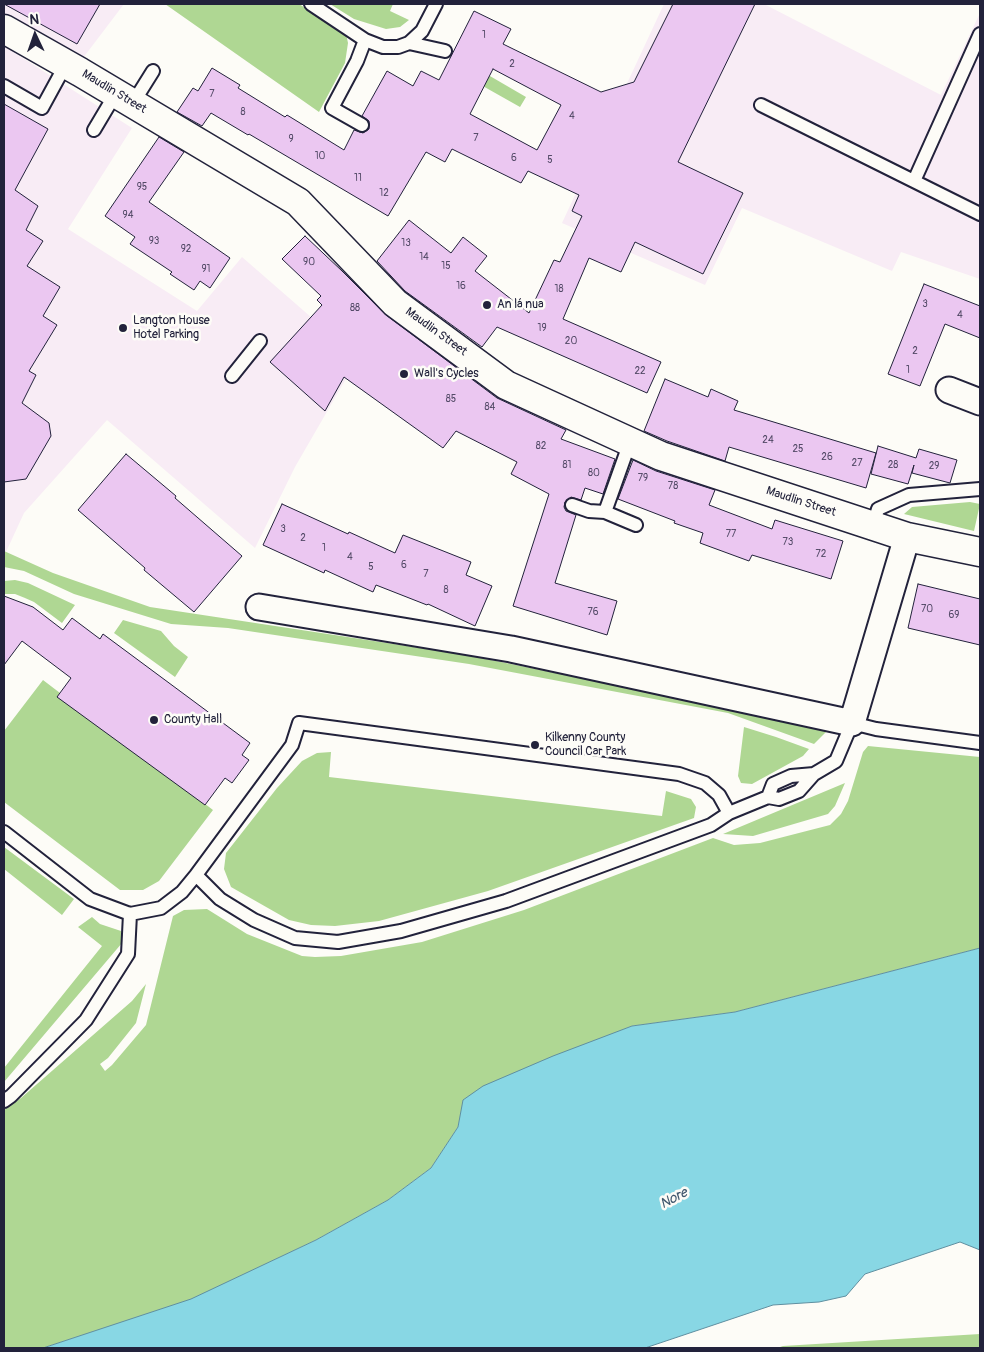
<!DOCTYPE html>
<meta charset="utf-8">
<style>
body{margin:0}
#map{position:relative;width:984px;height:1352px;overflow:hidden;background:#fdfcf7;font-family:Pangolin,sans-serif}
canvas{display:block}
.frame{position:absolute;inset:0;border:5px solid #22223b;pointer-events:none}
.north{position:absolute;left:10px;top:10px;width:50px;height:50px;-webkit-text-stroke:4px #fdfcf7;paint-order:stroke;rotate:357deg;font-size:14px;font-weight:700;line-height:20px;text-align:center;color:#22223b}
.north::after{content:'';display:block;margin:auto;width:18px;height:22px;background:#22223b;clip-path:polygon(50% 0,100% 100%,50% 72%,0 100%)}
</style>
<div id="map">
<canvas width="984" height="1352"></canvas>
<div class="frame"></div>
<div class="north">N</div>
</div>
<script>
const ctx = document.querySelector('canvas').getContext('2d');
ctx.lineJoin = 'round';
function paint(path, color) { ctx.fillStyle = color; ctx.fill(path, 'evenodd'); }
const shape = rows => new Path2D(rows.map(r => 'M' + r).join(''));
function stroke(path, color, width, dash) { ctx.strokeStyle = color; ctx.lineWidth = width; ctx.lineCap = dash ? 'butt' : 'round'; ctx.setLineDash(dash || []); ctx.stroke(path); }
function write(font, color, halo, rows, align = 'center') {
  ctx.font = font + ' Pangolin,sans-serif'; ctx.lineWidth = 5; ctx.setLineDash([]); ctx.textBaseline = 'middle'; ctx.strokeStyle = halo; ctx.fillStyle = color; for (const [text, x, y, turn = 0] of rows) {
    ctx.save(); ctx.translate(x, y); ctx.rotate((+turn || 0) * Math.PI / 180); ctx.textAlign = isNaN(turn) ? turn : align; if (halo) ctx.strokeText(text, 0, 0); ctx.fillText(text, 0, 0); ctx.restore();
  }
}
paint(shape([
 [4,4,124,4,80,62,4,17],
 [664,4,764,4,941,95,980,13,980,279,901,252,892,271,742,208,705,285,562,223],
 [4,46,132,128,68,229,197,311,242,257,358,358,295,467,255,548,107,420,24,513,6,552,4,551]
]), '#f8ecf5');
paint(shape([
 [165,4,299,4,346,34,348,43,345,63,319,112],
 [330,4,393,4,390,11,409,20,400,27,386,29,354,19],
 [471,65,526,97,520,107,465,76],
 [970,502,980,504,974,531,904,514,912,507],
 [4,551,53,573,150,607,466,655,830,728,814,744,728,713,469,664,228,628,171,624,74,594,24,571,4,567],
 [15,580,28,583,75,605,62,623,34,602,25,598,15,594,4,594,4,581],
 [123,620,161,631,174,646,188,657,175,677,114,633],
 [43,680,213,810,159,881,143,890,120,890,4,802,4,731],
 [744,727,776,737,809,749,803,756,752,784,741,783,738,776],
 [868,746,980,757,980,948,735,1012,632,1026,464,1100,458,1127,431,1168,388,1200,316,1240,191,1300,43,1348,4,1348,4,1110,21,1098,132,1001,146,984,136,1023,108,1058,100,1064,105,1071,112,1065,146,1025,173,916,184,910,207,909,247,934,302,956,315,957,341,956,422,942,524,910,713,838,734,845,760,843,830,825,841,814,848,801,863,752],
 [331,752,329,777,662,816,666,791,691,799,696,807,694,818,488,891,379,921,335,926,311,925,289,920,231,887,224,869,226,853,277,788,302,761,317,753],
 [845,783,835,806,828,814,753,836,723,834],
 [4,847,74,899,62,915,4,869],
 [92,917,100,924,121,931,122,943,4,1082,4,1068,102,946,78,927],
 [980,1334,980,1348,777,1348,783,1346]
]), '#afd793');
const water = shape([
 [980,948,980,1250,960,1242,865,1274,846,1296,819,1302,773,1305,645,1348,43,1348,191,1299,316,1240,388,1200,431,1168,458,1127,463,1100,483,1086,553,1056,632,1026,735,1012,980,948]
]);
paint(water, '#88d7e4');
stroke(water, '#5f8fa0', 1);
const building = shape([
 [4,4,100,4,77,44,4,4],
 [673,4,755,4,678,162,743,193,703,274,635,242,621,272,589,258,563,319,661,362,647,393,497,327,482,347,405,291,377,261,409,220,451,253,463,237,487,256,475,271,529,313,554,260,560,262,582,216,572,211,579,195,528,171,521,183,452,149,445,162,426,152,388,216,249,134,248,135,211,113,202,126,177,112,193,88,198,91,212,68,240,85,238,88,285,117,287,115,344,150,354,130,363,133,369,129,369,121,362,116,387,71,413,86,421,71,439,80,474,11,511,29,503,44,601,92,634,82,673,4],
 [493,69,561,105,537,150,470,114,493,69],
 [4,104,48,129,15,190,38,206,26,230,43,241,27,266,60,287,43,316,57,325,29,371,36,375,22,403,49,423,51,436,26,479,4,482,4,104],
 [159,137,184,152,149,202,230,258,210,288,200,281,194,290,170,274,172,272,130,244,135,237,105,216,159,137],
 [305,236,342,271,386,315,497,398,566,430,561,439,615,459,603,494,585,488,581,500,571,497,565,502,564,507,566,511,576,515,555,583,617,601,607,635,513,606,549,494,511,474,517,462,456,431,443,448,344,377,325,411,270,362,322,305,317,300,321,296,282,259,305,236],
 [924,284,980,306,980,338,945,324,920,386,888,374,924,284],
 [665,379,708,397,711,389,738,401,734,410,876,453,866,488,729,447,725,461,667,441,644,431,665,379],
 [878,446,916,458,919,449,957,460,950,483,912,473,914,465,908,484,871,474,878,446],
 [126,454,176,496,175,498,242,556,194,612,144,570,145,568,78,510,126,454],
 [633,460,656,471,715,490,709,505,772,529,775,520,843,541,831,579,752,555,749,561,700,543,703,533,674,523,675,521,618,499,633,460],
 [282,504,348,534,349,532,395,553,403,535,471,562,466,575,492,586,475,626,428,604,427,605,376,585,373,592,325,570,324,573,263,545,282,504],
 [918,584,980,599,980,645,908,628,918,584],
 [4,596,33,607,63,630,72,618,100,639,103,634,250,743,242,755,249,760,232,783,225,778,205,805,57,697,71,678,22,641,4,665,4,596]
]);
paint(building, '#ebc7f1');
stroke(building, '#22223b', 1);
const lane = shape([
 [311,4,365,40,383,47,398,47,409,43,422,31,436,4],
 [409,43,445,51],
 [4,86,42,108,66,64],
 [133,103,153,71],
 [761,105,980,214],
 [362,125,332,108,357,61,365,40],
 [94,130,116,93],
 [914,181,980,34],
 [232,376,260,341],
 [572,505,589,511,605,512,636,525],
 [605,512,630,442],
 [873,526,878,509,909,495,980,489],
 [768,797,773,784,791,776,814,774],
 [4,832,90,899,130,914,161,908,182,892,196,875,292,745,299,723,679,774,705,783,719,795,729,813],
 [196,875,220,899,254,920,295,938,338,942,401,931,506,901,711,825,729,813,768,797,779,799,799,791,814,774,836,761,852,723,876,729,980,743],
 [4,1101,11,1096,86,1020,128,954,130,914]
]);
const street = shape([
 [949,390,980,402],
 [259,607,511,649,852,723,907,537]
]);
const secondary = shape([
 [4,29,80,72,298,202,395,303,506,385,661,456,907,537,980,552]
]);
stroke(lane, '#22223b', 16);
stroke(street, '#22223b', 29);
stroke(secondary, '#22223b', 31);
stroke(lane, '#fdfcf7', 12);
stroke(street, '#fdfcf7', 25);
stroke(secondary, '#fdfcf7', 28);
for (const [x, y, r, color] of [
 [487,305,5,"#22223b"],
 [123,328,5,"#22223b"],
 [404,374,5,"#22223b"],
 [154,720,5,"#22223b"],
 [535,745,5,"#22223b"]
]) { const dot = new Path2D(); dot.arc(x, y, r, 0, 2 * Math.PI); ctx.fillStyle = color; ctx.fill(dot); stroke(dot, '#fdfcf7', 2); }
write('10px', '#544b68', null, [
 ["1",484,35],
 ["2",512,64],
 ["7",212,94],
 ["8",243,112],
 ["4",572,116],
 ["7",476,138],
 ["9",291,139],
 ["10",320,156],
 ["6",514,158],
 ["5",550,160],
 ["11",358,178],
 ["95",142,187],
 ["12",384,193],
 ["94",128,215],
 ["93",154,241],
 ["13",406,243],
 ["92",186,249],
 ["14",424,257],
 ["90",309,262],
 ["15",446,266],
 ["91",206,269],
 ["16",461,286],
 ["18",559,289],
 ["3",925,304],
 ["88",355,308],
 ["4",960,315],
 ["19",542,328],
 ["20",571,341],
 ["2",915,351],
 ["1",908,370],
 ["22",640,371],
 ["85",451,399],
 ["84",490,407],
 ["24",768,440],
 ["82",541,446],
 ["25",798,449],
 ["26",827,457],
 ["27",857,463],
 ["81",567,465],
 ["28",893,465],
 ["29",934,466],
 ["80",594,473],
 ["79",643,478],
 ["78",673,486],
 ["3",283,529],
 ["77",731,534],
 ["2",303,538],
 ["73",788,542],
 ["1",324,548],
 ["72",821,554],
 ["4",350,557],
 ["6",404,565],
 ["5",371,567],
 ["7",426,574],
 ["8",446,590],
 ["70",927,609],
 ["76",593,612],
 ["69",954,615]
]);
write('12px', '#22223b', '#fdfcf7', [
 ["Maudlin Street",114,92,31],
 ["Maudlin Street",436,332,36],
 ["Maudlin Street",801,502,18]
]);
write('12px', '#22223b', '#fdfcf7', [
 ["An lá nua",497,305],
 ["Langton House",133,321],
 ["Hotel Parking",133,335],
 ["Wall's Cycles",414,374],
 ["County Hall",164,720],
 ["Kilkenny County",545,738],
 ["Council Car Park",545,752]
], 'left');
write('italic 14px', '#41586e', '#fdfcf7', [
 ["Nore",674,1199,-28]
]);
</script>
